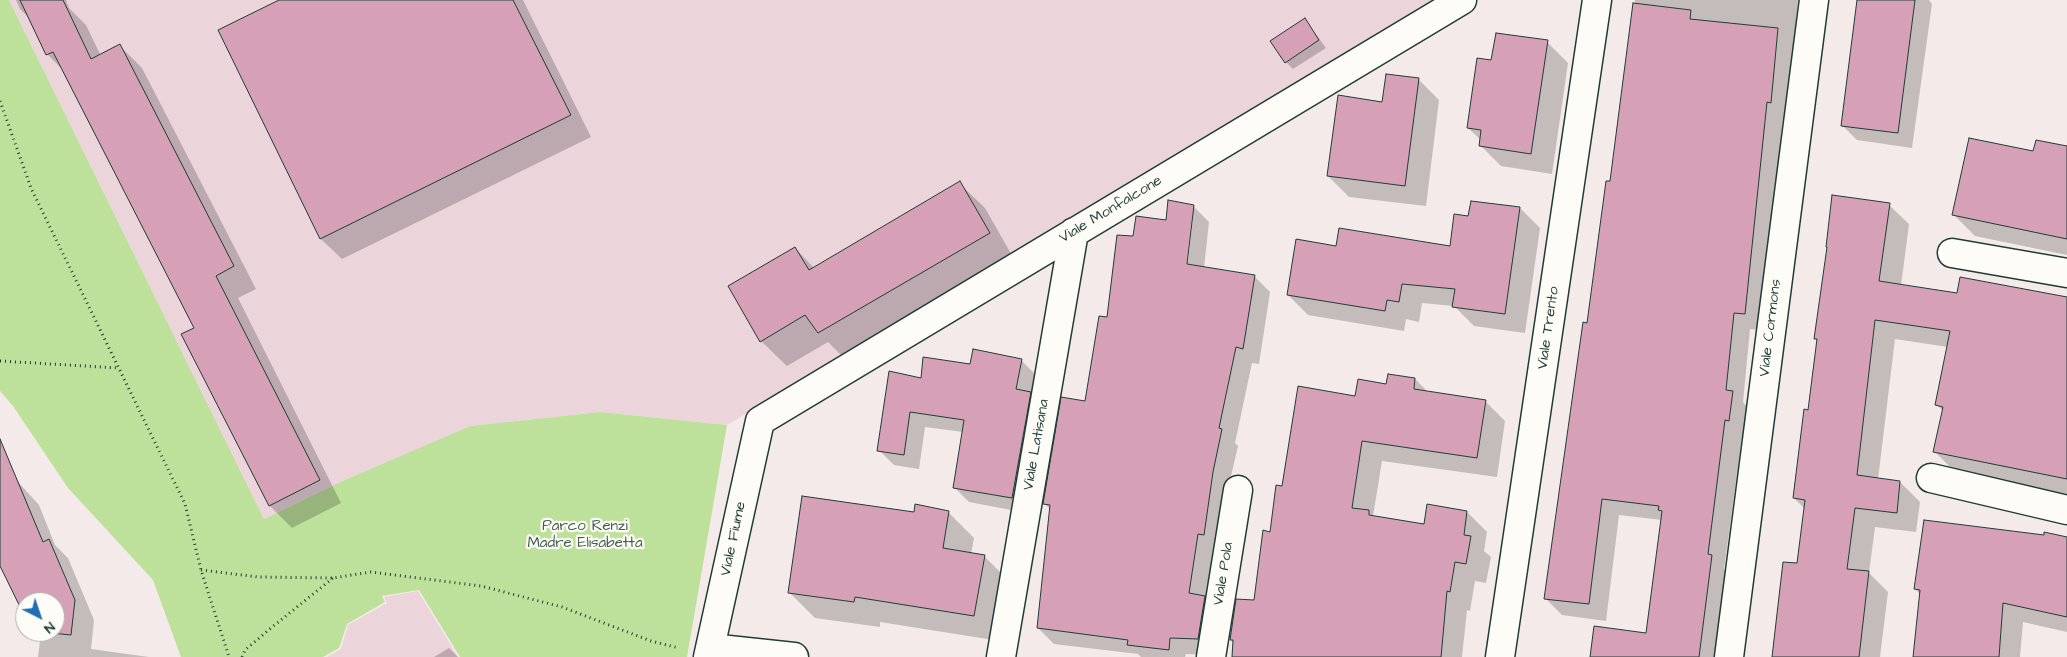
<!DOCTYPE html>
<style>
body{margin:0}
#map{position:relative;width:2067px;height:657px;overflow:hidden;background:#f5eaea;font-family:"Architects Daughter",sans-serif}
canvas{display:block}
.north{position:absolute;left:15px;top:592px;width:50px;height:50px;box-sizing:border-box;background:#fdfcf7;border:1px solid #a4b0a9;border-radius:50%;rotate:139deg;font-size:14px;font-weight:700;line-height:20px;text-align:center;color:#1f3d34}
.north::after{content:'';display:block;margin:auto;width:18px;height:22px;background:#1f6fb2;clip-path:polygon(50% 0,100% 100%,50% 72%,0 100%)}
</style>
<div id="map">
<canvas width="2067" height="657"></canvas>
<div class="north">N</div>
</div>
<script>
const ctx = document.querySelector('canvas').getContext('2d');
ctx.lineJoin = 'round';
function paint(path, color) { ctx.fillStyle = color; ctx.fill(path, 'evenodd'); }
const shape = rows => new Path2D(rows.map(r => 'M' + r).join(''));
function stroke(path, color, width, dash) { ctx.strokeStyle = color; ctx.lineWidth = width; ctx.lineCap = dash ? 'butt' : 'round'; ctx.setLineDash(dash || []); ctx.stroke(path); }
function write(font, color, halo, rows, align = 'center') {
  ctx.font = font + ' "Architects Daughter",sans-serif'; ctx.lineWidth = 4.5; ctx.setLineDash([]); ctx.textBaseline = 'middle'; ctx.strokeStyle = halo; ctx.fillStyle = color; for (const [text, x, y, turn = 0] of rows) {
    ctx.save(); ctx.translate(x, y); ctx.rotate((+turn || 0) * Math.PI / 180); ctx.textAlign = isNaN(turn) ? turn : align; if (halo) ctx.strokeText(text, 0, 0); ctx.fillText(text, 0, 0); ctx.restore();
  }
}
paint(shape([
 [9,0,1442,0,727,425,600,412,470,426,347,479,264,519],
 [418,591,458,657,327,657,341,649,348,625,387,603,384,597]
]), '#ecd4db');
paint(shape([
 [0,0,9,0,264,519,347,479,470,426,600,412,727,425,687,657,460,657,419,590,382,596,385,602,347,624,339,648,323,657,181,657,153,580,68,488,13,406,0,391]
]), '#bde19b');
paint(shape([
 [16,0,66,0,69,8,86,25,101,56,120,46,142,68,256,289,238,298,341,503,292,528,270,506,196,328,66,73,47,54,30,19,20,9],
 [282,0,523,0,591,137,342,259,321,239,219,31],
 [1635,0,1798,0,1787,119,1783,118,1762,330,1750,329,1743,402,1749,409,1746,437,1742,437,1724,569,1728,573,1717,657,1591,657,1647,634,1662,520,1619,515,1606,621,1562,615,1545,598,1611,183],
 [1858,0,1929,0,1932,4,1912,148,1857,140,1842,125],
 [1305,20,1326,48,1293,69,1286,62],
 [1547,42,1568,63,1552,174,1501,166,1480,145,1481,140,1468,128,1492,62],
 [1418,79,1439,100,1426,206,1349,197,1328,176,1383,104],
 [2067,147,2067,255,1975,236,1954,215,2034,152],
 [959,183,985,208,1014,259,844,358,828,342,787,366,761,341,795,248,814,268],
 [1889,205,1909,224,1901,286,1958,294,2067,299,2067,494,1954,471,1934,451,1943,411,1937,405,1948,347,1895,339,1878,479,1900,482,1920,502,1916,532,1875,527,1869,573,1888,592,1880,657,1773,657,1798,565,1805,509,1794,498,1809,411,1818,341,1816,338],
 [1193,206,1209,222,1204,268,1254,276,1270,292,1259,364,1252,363,1235,443,1238,446,1228,489,1219,550,1213,549,1206,599,1220,613,1214,655,1186,654,1185,657,1141,657,1138,654,1054,644,1038,628,1051,510,1044,503,1086,403,1108,319,1134,238],
 [1191,217,1193,217,1187,271,1185,270],
 [1520,208,1540,228,1525,333,1474,326,1454,306,1422,303,1419,322,1406,319,1404,331,1308,315,1288,295,1337,247,1451,248,1469,218],
 [1021,360,1036,375,1027,513,969,502,954,487,963,432,925,427,919,469,894,465,879,450,922,379,971,366],
 [1415,379,1428,392,1485,401,1505,421,1497,477,1382,461,1373,516,1425,525,1467,512,1487,532,1484,551,1491,557,1486,583,1475,581,1470,611,1467,610,1462,657,1233,657,1234,643,1231,640,1256,601,1283,488,1356,397,1387,385],
 [0,462,39,505,55,545,68,558,94,620,91,649,149,657,38,657,41,632,55,632,55,602,25,602,25,604,0,563],
 [948,512,974,538,971,554,984,556,1010,582,1000,641,880,622,880,627,815,618,789,592,915,514],
 [2067,539,2067,632,2023,622,2020,657,1915,657,1921,595,1915,589],
 [449,648,458,657,434,657]
]), '#0003');
const building = shape([
 [20,0,63,0,91,59,120,44,234,266,216,276,320,480,269,506,181,334,194,328,53,52,46,55,20,0],
 [279,0,513,0,571,115,320,239,218,30,279,0],
 [1857,0,1915,0,1898,133,1841,126,1857,0],
 [1633,3,1691,10,1690,19,1778,28,1771,103,1767,102,1745,314,1734,313,1726,390,1733,391,1729,421,1725,420,1708,554,1712,555,1699,657,1590,657,1594,626,1646,633,1662,511,1658,510,1659,506,1602,499,1589,604,1544,599,1583,322,1587,323,1606,181,1610,181,1633,3],
 [1305,18,1319,40,1285,63,1270,41,1305,18],
 [1496,33,1548,40,1531,154,1479,146,1481,130,1467,128,1477,58,1491,60,1496,33],
 [1386,74,1419,78,1405,186,1327,176,1338,95,1382,102,1386,74],
 [1969,138,2033,151,2036,140,2067,146,2067,239,1952,215,1969,138],
 [960,181,990,233,818,333,805,315,760,342,728,286,795,247,809,270,960,181],
 [1832,195,1890,203,1879,281,1957,293,1960,277,2067,297,2067,479,1933,452,1943,407,1935,405,1950,331,1875,320,1857,475,1900,481,1897,513,1855,508,1847,569,1869,571,1859,657,1772,657,1783,562,1797,563,1805,500,1793,498,1804,409,1808,410,1817,339,1814,339,1827,247,1826,247,1832,195],
 [1168,200,1194,205,1187,264,1255,275,1243,349,1236,347,1219,428,1222,429,1213,472,1204,535,1198,534,1189,593,1205,596,1198,639,1170,638,1169,650,1127,645,1128,640,1037,628,1050,505,1043,504,1061,397,1085,401,1099,316,1107,317,1117,235,1133,236,1136,216,1166,220,1168,200],
 [1471,201,1520,207,1505,314,1452,307,1455,289,1402,284,1399,302,1387,300,1385,311,1287,295,1296,239,1336,246,1339,228,1450,246,1454,214,1468,216,1471,201],
 [973,349,1022,359,1016,389,1031,392,1012,498,953,488,964,420,910,412,904,455,877,451,889,371,921,378,923,357,970,364,973,349],
 [1388,374,1415,378,1414,389,1486,400,1477,458,1362,441,1352,508,1369,510,1369,515,1424,524,1427,504,1467,511,1464,535,1471,536,1466,564,1455,562,1450,592,1447,591,1441,657,1232,657,1233,640,1230,640,1236,599,1254,600,1263,530,1270,532,1276,485,1282,486,1298,386,1355,396,1358,379,1386,384,1388,374],
 [0,439,43,542,49,539,75,600,71,635,41,632,55,632,55,602,25,602,25,617,0,566,0,439],
 [802,496,914,512,915,504,949,511,943,548,985,555,974,616,855,597,854,602,788,593,802,496],
 [1924,520,2044,535,2044,532,2067,537,2067,617,2003,603,1999,657,1913,657,1920,590,1914,589,1924,520]
]);
paint(building, '#d6a0b7');
stroke(building, '#1f3d34', 1);
const minor = shape([
 [1952,253,2067,273],
 [1931,478,2067,510],
 [710,648,794,657],
 [708,657,760,421,1462,0],
 [1001,657,1074,232],
 [1211,657,1238,490],
 [1500,657,1597,0],
 [1729,657,1814,0]
]);
stroke(minor, '#1f3d34', 31);
stroke(shape([
 [0,101,31,188,185,504,201,570,229,657],
 [0,361,119,368],
 [201,570,258,577,333,578,371,572,481,586,562,607,651,641,679,648],
 [242,657,245,650,271,628,333,578]
]), '#1f3d34', 3, [1, 4]);
stroke(minor, '#fdfcf7', 28);
write('15px', '#1f3d34', '#fdfcf7', [
 ["Viale Monfalcone",1111,210,-31],
 ["Viale Trento",1549,328,-82],
 ["Viale Cormons",1771,328,-83],
 ["Viale Latisana",1037,445,-80],
 ["Viale Fiume",734,539,-78],
 ["Viale Pola",1224,574,-81]
]);
write('15px', '#3f5e49', '#fdfcf7', [
 ["Parco Renzi",585,527],
 ["Madre Elisabetta",585,544]
]);
</script>
